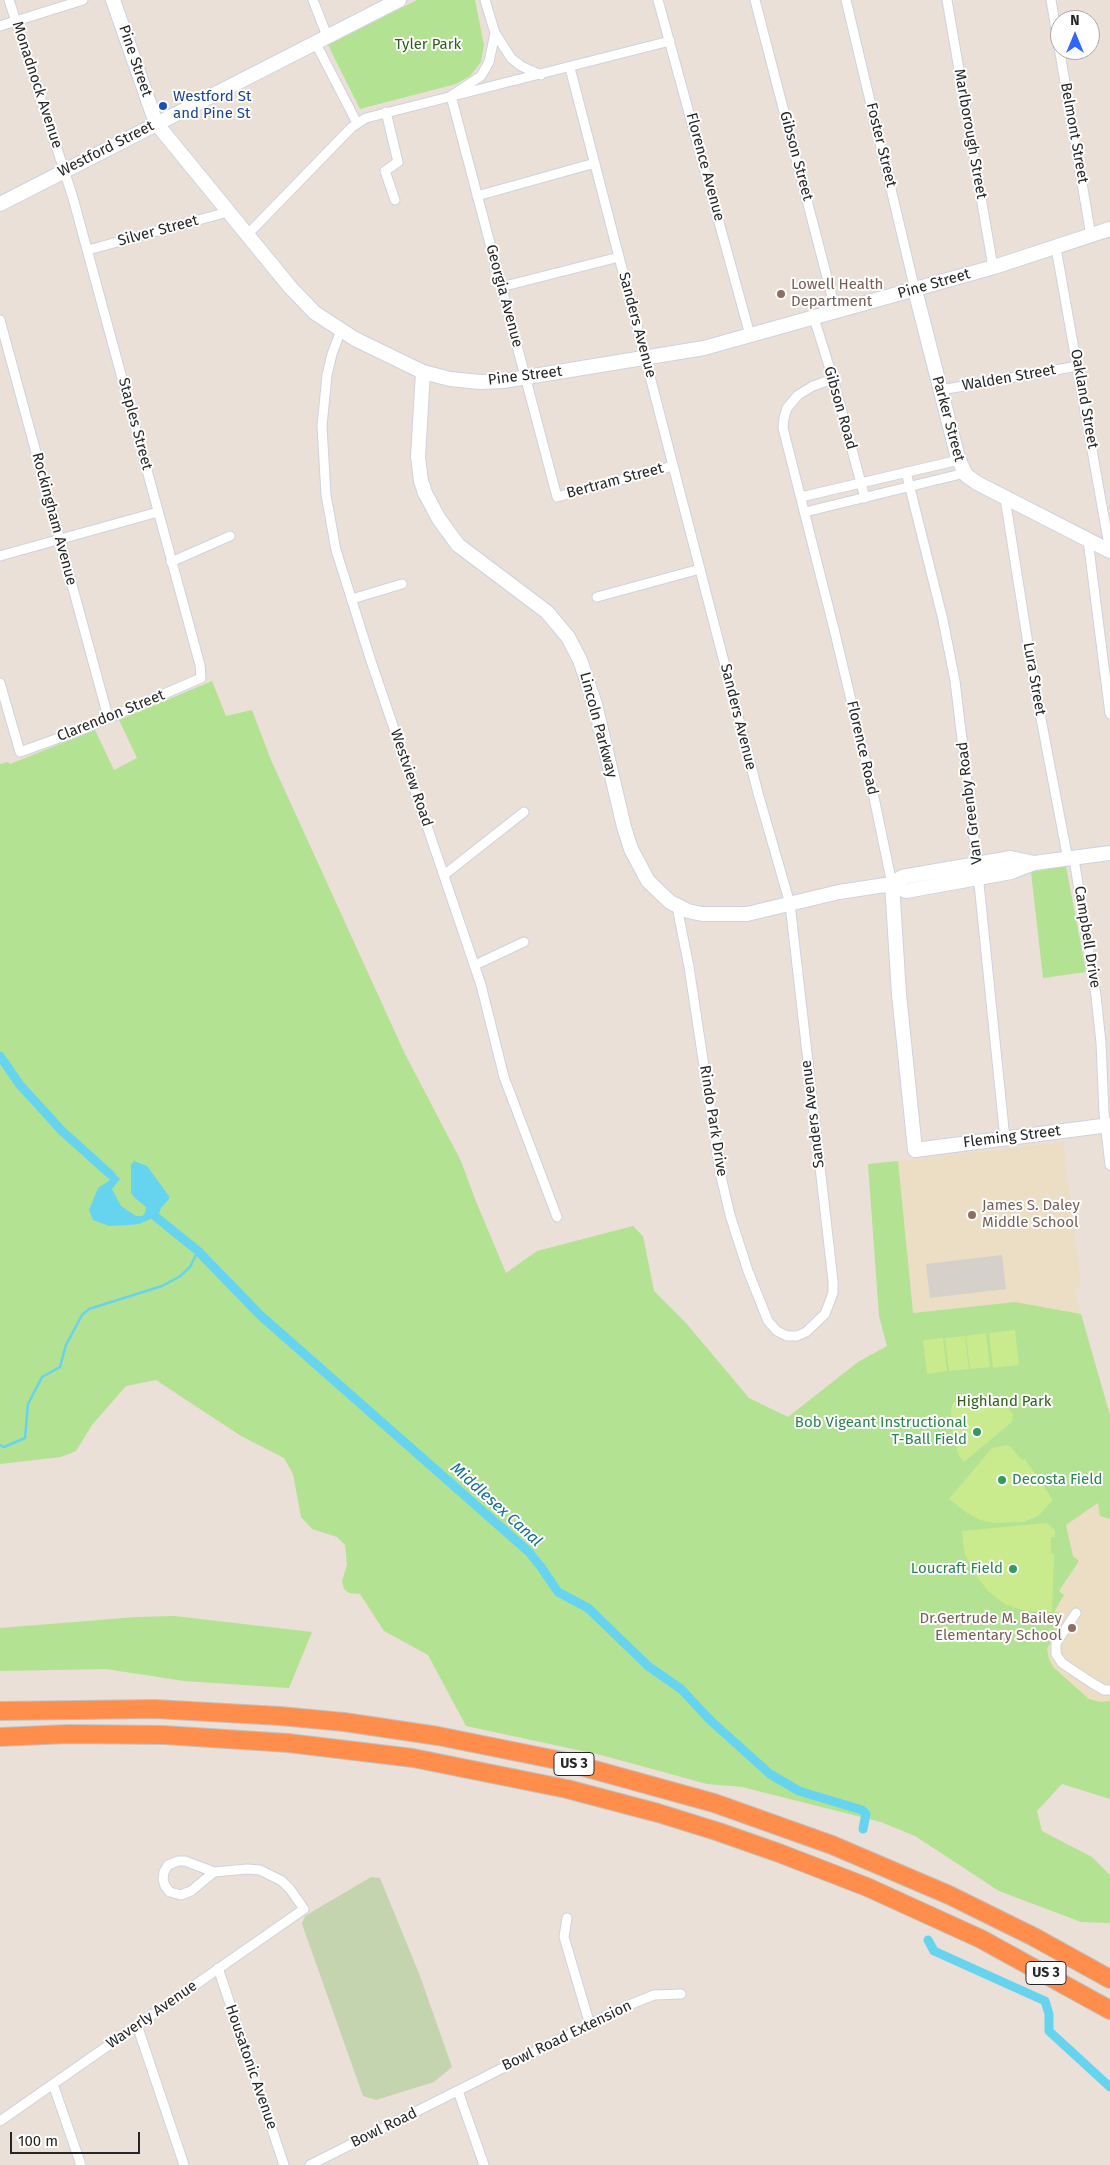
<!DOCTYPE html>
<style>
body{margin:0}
#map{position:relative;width:1110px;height:2165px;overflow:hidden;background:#eae0d7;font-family:"Fira Sans",sans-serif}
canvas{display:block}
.north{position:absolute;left:1050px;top:10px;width:50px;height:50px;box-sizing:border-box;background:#fff;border:1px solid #a8a8a8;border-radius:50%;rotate:0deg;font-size:14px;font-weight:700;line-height:20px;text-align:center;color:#262626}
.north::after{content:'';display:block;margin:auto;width:18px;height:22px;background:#3265fb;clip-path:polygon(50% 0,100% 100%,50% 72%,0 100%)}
.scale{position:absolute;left:10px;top:2132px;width:130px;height:22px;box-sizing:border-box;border:2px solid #262626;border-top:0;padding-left:6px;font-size:15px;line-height:18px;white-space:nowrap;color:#262626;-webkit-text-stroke:4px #fff;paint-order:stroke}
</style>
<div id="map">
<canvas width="1110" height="2165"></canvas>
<div class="north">N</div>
<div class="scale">100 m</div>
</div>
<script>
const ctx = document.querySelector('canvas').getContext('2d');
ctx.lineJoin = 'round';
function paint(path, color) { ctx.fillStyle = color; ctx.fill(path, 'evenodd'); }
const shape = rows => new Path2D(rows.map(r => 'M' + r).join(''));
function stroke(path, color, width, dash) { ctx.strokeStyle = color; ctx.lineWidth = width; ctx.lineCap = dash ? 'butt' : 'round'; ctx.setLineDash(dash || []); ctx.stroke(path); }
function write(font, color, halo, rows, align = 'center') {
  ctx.font = font + ' "Fira Sans",sans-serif'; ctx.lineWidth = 4; ctx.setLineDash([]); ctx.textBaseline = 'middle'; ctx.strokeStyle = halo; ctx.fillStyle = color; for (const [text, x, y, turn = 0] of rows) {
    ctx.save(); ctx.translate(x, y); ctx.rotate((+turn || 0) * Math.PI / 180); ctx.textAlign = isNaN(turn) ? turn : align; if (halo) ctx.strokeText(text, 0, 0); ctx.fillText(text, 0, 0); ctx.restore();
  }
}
paint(shape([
 [1063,1142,1081,1284,1075,1292,1081,1314,1015,1302,879,1316,868,1164],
 [1110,1495,1110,1779,1015,1644,1064,1595,1059,1591,1079,1561,1073,1556,1066,1525]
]), '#ecddc5');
paint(shape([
 [417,0,475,0,484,45,481,62,470,76,456,84,360,109,328,45],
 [212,681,226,716,252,710,271,760,405,1054,461,1161,475,1199,506,1273,537,1251,633,1226,643,1236,654,1291,686,1323,749,1398,788,1417,858,1362,887,1346,879,1316,868,1164,898,1161,913,1313,1015,1302,1081,1314,1110,1415,1110,1519,1100,1516,1098,1503,1066,1525,1073,1556,1079,1561,1059,1591,1064,1595,1054,1612,1058,1612,1062,1616,1062,1620,1047,1649,1049,1659,1054,1668,1089,1699,1101,1702,1110,1701,1110,1799,1062,1784,1037,1811,1042,1831,1092,1857,1110,1875,1110,1923,1081,1922,999,1891,915,1836,881,1822,742,1787,707,1784,601,1755,466,1726,428,1655,384,1631,360,1594,349,1593,344,1589,342,1581,347,1565,345,1545,337,1537,312,1529,301,1517,293,1474,284,1458,241,1436,156,1380,126,1386,92,1425,76,1451,61,1457,0,1464,0,764,8,762,10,764,95,730,114,770,137,758,119,720],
 [1066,866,1086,972,1043,978,1031,872],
 [175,1616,312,1632,289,1688,184,1681,106,1669,0,1671,0,1628,136,1617]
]), '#b3e292');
paint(shape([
 [371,1877,380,1878,420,1976,452,2067,434,2082,376,2100,363,2096,302,1924,305,1916]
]), '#c3d4ae');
paint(shape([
 [1015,1330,1019,1365,993,1368,989,1333],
 [986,1333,990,1367,970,1369,966,1336],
 [965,1336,969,1369,949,1371,945,1338],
 [943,1338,947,1371,927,1374,923,1340],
 [953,1402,1008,1408,1013,1414,1012,1422,964,1462,958,1454,952,1428,951,1409],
 [1006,1445,1011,1447,1022,1460,1025,1459,1053,1500,1038,1516,1024,1522,994,1523,980,1520,967,1513,949,1499,992,1448],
 [1047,1523,1055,1530,1055,1537,1051,1537,1051,1553,1054,1554,1052,1612,1026,1611,1006,1605,988,1591,973,1572,964,1552,962,1531]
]), '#c9ea8d');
paint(shape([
 [1002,1255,1006,1289,930,1298,926,1264]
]), '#d5d0ca');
paint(shape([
 [134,1161,147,1166,169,1196,169,1199,161,1208,158,1216,139,1224,129,1225,109,1226,93,1220,89,1210,98,1188,110,1180,112,1171,120,1179,112,1189,121,1206,136,1216,142,1216,145,1213,146,1207,135,1198,131,1193,131,1165]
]), '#67d4ef');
stroke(shape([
 [0,1445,4,1447,25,1438,28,1404,42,1377,60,1367,66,1345,82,1315,89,1309,162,1286,179,1277,190,1267,198,1251]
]), '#67d4ef', 2.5);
stroke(shape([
 [0,1056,20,1085,62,1131,111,1175],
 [156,1217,198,1251,260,1315,529,1552,541,1567,558,1592,588,1608,648,1666,681,1689,711,1721,770,1774,799,1791,862,1810,866,1814,863,1829],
 [928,1940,934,1951,1045,2001,1049,2014,1049,2031,1110,2087]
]), '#67d4ef', 9);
const street = shape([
 [313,0,327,36],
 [485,0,495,33,489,62,481,76,451,96,557,497,673,466],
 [658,0,750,335],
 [755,0,836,312],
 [846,0,915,290],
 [947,0,993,267],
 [1051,0,1091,236],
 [0,26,83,0],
 [495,33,511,58,521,66,541,75],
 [315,42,357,123],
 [570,68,758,793,790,904,833,1281,833,1293,825,1314,806,1332,797,1336,787,1336,777,1331,768,1321,748,1271,730,1215,720,1172,689,967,677,907],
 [386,112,398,162,385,171,395,200],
 [477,196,595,163],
 [247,235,352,127,366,118,670,41],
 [1056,248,1110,551],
 [88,250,228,212],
 [501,287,619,257],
 [814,318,833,379,865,498],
 [0,320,108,717],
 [341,330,332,354,327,375,322,426,326,495,336,550,371,661,481,985,504,1077,557,1217],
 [833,379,813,386,798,395,787,408,784,418,783,428,835,633,872,788,892,884],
 [941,390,1078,366],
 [906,472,943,620,955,681,977,864,1005,1139],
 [801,497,959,460],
 [1005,498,1034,682,1068,860],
 [805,512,965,473],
 [1088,540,1110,714],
 [0,556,158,512],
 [171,562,230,536],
 [597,597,700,569],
 [352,599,402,584],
 [0,683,20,752,81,730,201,678,200,665,73,198,9,0],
 [1074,859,1096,996,1101,1043,1104,1113,1110,1165],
 [444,875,524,812],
 [475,965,524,942],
 [1076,1613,1056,1643,1056,1654,1062,1663,1092,1683,1104,1690,1110,1690],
 [567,1918,564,1937,590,2025],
 [218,1968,284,2165],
 [137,2025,184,2165],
 [53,2084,81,2165],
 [458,2091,484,2165],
 [0,2121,304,1909,290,1889,282,1881,260,1870,247,1869,214,1872,185,1861,178,1861,168,1865,164,1872,163,1879,165,1886,170,1892,181,1895,191,1891,214,1872],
 [310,2165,624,2007,654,1995,681,1994]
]);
const secondary = shape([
 [113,0,156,123,290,287,315,313,355,339,423,372,450,379,480,382,503,381,704,348,994,267,1110,229],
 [0,204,399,0],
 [915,290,958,458,966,475,977,483,1110,551],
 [423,372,418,457,421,481,425,493,439,519,458,545,547,612,568,637,580,660,595,704,624,827,631,849,648,881,670,902,688,911,702,914,747,914,839,892,892,884,902,877,1011,858,1034,863],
 [892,884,899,994,915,1150,1110,1125],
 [892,884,906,891,1011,872,1034,863,1110,853]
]);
const highway = shape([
 [0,1711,155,1709,280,1716,344,1722,438,1736,562,1761,714,1803,832,1845,949,1895,1034,1937,1110,1979],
 [0,1737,69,1734,164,1735,288,1743,413,1758,567,1789,658,1813,719,1832,779,1853,867,1887,981,1939,1110,2010]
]);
stroke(street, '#cdd2e0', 11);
stroke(secondary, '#cdd2e0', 16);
stroke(highway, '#c2c2c2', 20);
stroke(street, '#fff', 9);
stroke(secondary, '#fff', 14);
stroke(highway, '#ff8e4d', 18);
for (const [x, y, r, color] of [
 [163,106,5,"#1a4fb4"],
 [781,294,5,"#8d6e63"],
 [972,1215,5,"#8d6e63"],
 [977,1432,5,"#2e9e5b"],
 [1002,1480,5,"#2e9e5b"],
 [1013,1569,5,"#2e9e5b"],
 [1072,1628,5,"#8d6e63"]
]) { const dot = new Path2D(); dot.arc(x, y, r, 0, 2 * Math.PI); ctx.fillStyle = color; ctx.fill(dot); stroke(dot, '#fff', 2); }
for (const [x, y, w] of [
 [574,1764,40],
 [1046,1973,40]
]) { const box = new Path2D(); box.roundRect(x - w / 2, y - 11.5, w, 23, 4); ctx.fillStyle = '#fff'; ctx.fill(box); stroke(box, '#262626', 1); }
write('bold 14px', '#262626', null, [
 ["US 3",574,1764],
 ["US 3",1046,1973]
]);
write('15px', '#2c6218', '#fff', [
 ["Tyler Park",428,45],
 ["Highland Park",1004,1402]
]);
write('15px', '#262626', '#fff', [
 ["Pine Street",135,61,71],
 ["Monadnock Avenue",37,85,72],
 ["Belmont Street",1074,133,80],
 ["Marlborough Street",970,134,80],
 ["Foster Street",881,145,76],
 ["Westford Street",106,149,-27],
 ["Gibson Street",796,156,75],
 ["Florence Avenue",705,167,75],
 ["Silver Street",158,231,-15],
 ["Pine Street",934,284,-16],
 ["Georgia Avenue",504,296,75],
 ["Sanders Avenue",637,325,75],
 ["Pine Street",525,376,-7],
 ["Walden Street",1009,378,-10],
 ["Oakland Street",1084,399,80],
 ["Gibson Road",840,408,74],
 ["Parker Street",948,419,75],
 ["Staples Street",135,424,75],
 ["Bertram Street",615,481,-15],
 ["Rockingham Avenue",54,519,75],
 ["Lura Street",1034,679,80],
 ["Clarendon Street",111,716,-22],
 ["Sanders Avenue",738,717,76],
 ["Lincoln Parkway",598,725,75],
 ["Florence Road",862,748,77],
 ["Westview Road",411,778,71],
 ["Van Greenby Road",970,803,-97],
 ["Campbell Drive",1087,937,81],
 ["Sanders Avenue",813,1114,-97],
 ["Rindo Park Drive",713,1121,81],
 ["Fleming Street",1012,1137,-7],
 ["Waverly Avenue",152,2015,-35],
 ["Bowl Road Extension",567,2036,-26],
 ["Housatonic Avenue",251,2067,71],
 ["Bowl Road",384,2128,-26]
]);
write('15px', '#164399', '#fff', [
 ["Westford St",173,97],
 ["and Pine St",173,114]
], 'left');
write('15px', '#785e54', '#fff', [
 ["Lowell Health",791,285],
 ["Department",791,302],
 ["James S. Daley",982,1206],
 ["Middle School",982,1223],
 ["Dr.Gertrude M. Bailey",1062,1619,"right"],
 ["Elementary School",1062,1636,"right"]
], 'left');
write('15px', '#27864d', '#fff', [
 ["Bob Vigeant Instructional",967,1423],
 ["T-Ball Field",967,1440],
 ["Decosta Field",1012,1480,"left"],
 ["Loucraft Field",1003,1569]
], 'right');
write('italic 16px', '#0b6f96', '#fff', [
 ["Middlesex Canal",496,1505,42]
]);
</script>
